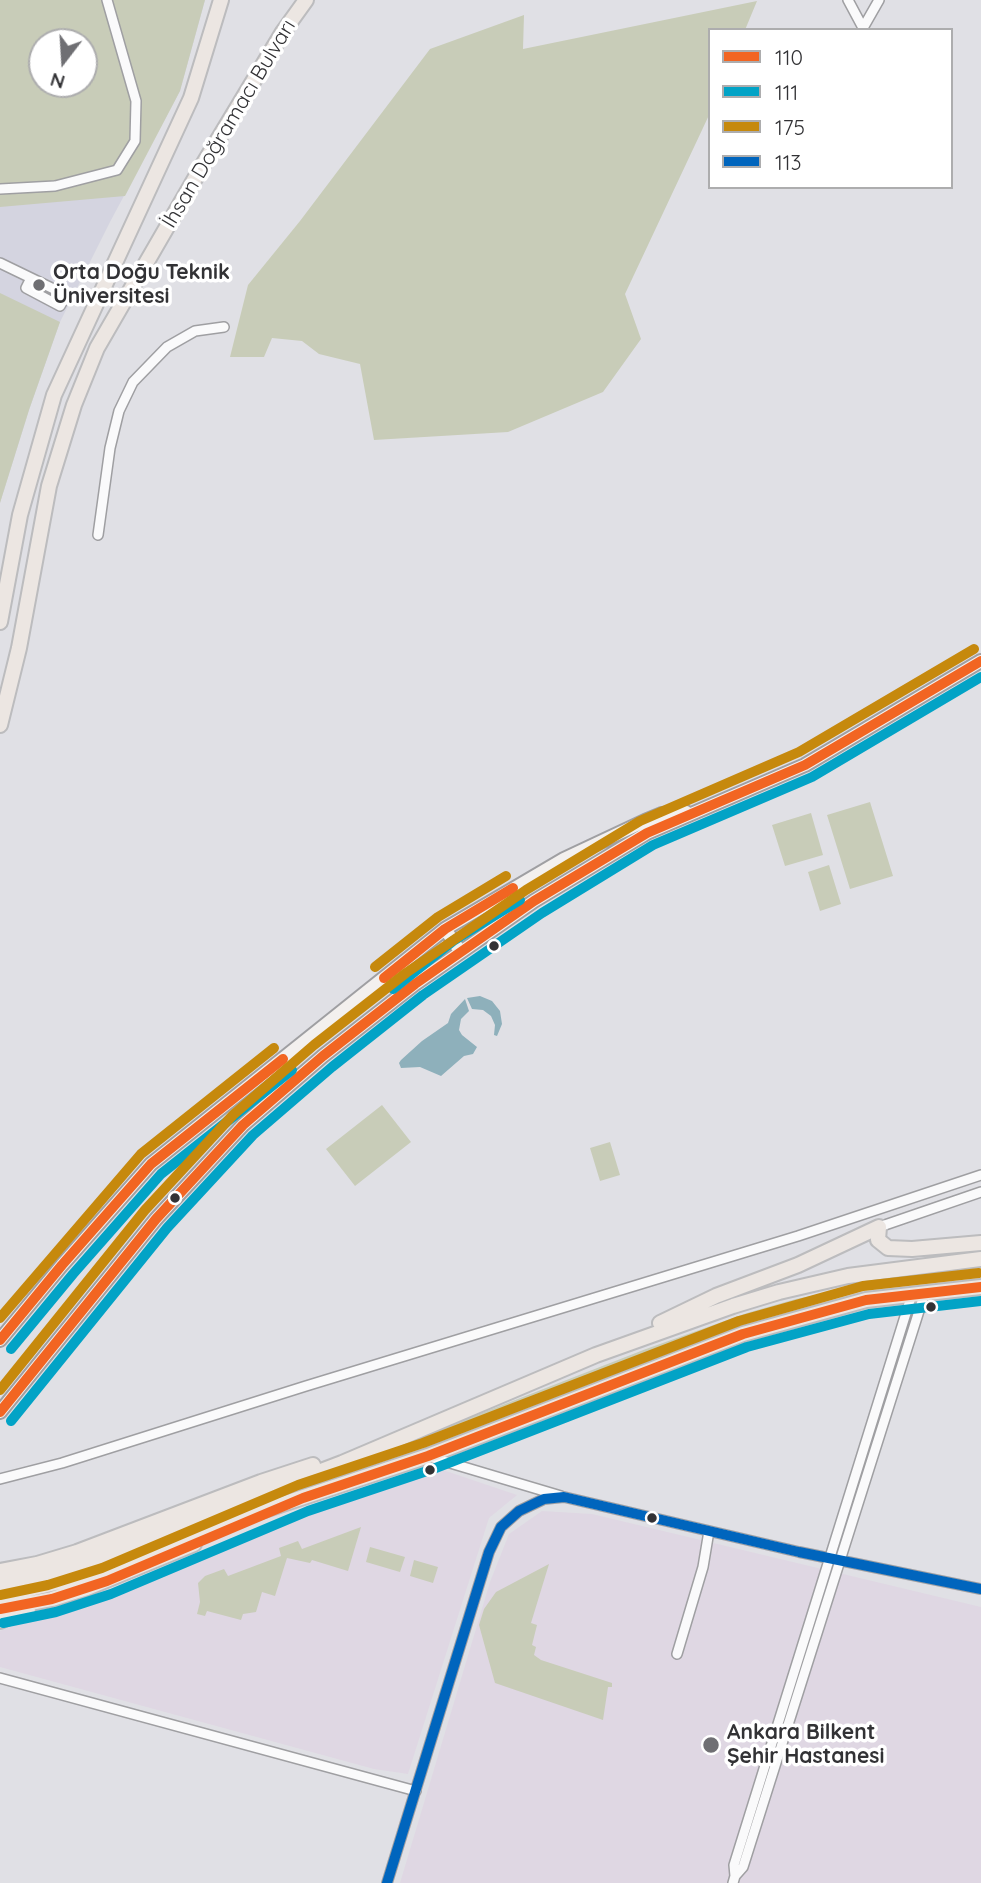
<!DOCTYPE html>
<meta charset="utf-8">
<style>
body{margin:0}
#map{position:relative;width:981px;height:1883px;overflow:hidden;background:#e0e0e5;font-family:Quicksand,sans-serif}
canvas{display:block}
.legend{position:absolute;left:708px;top:28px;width:245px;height:161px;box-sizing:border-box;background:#fff;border:2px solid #adadae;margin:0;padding:9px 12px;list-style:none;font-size:21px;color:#323235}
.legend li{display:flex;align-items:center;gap:14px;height:35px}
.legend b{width:35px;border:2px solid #adadae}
.north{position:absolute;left:28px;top:28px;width:70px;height:70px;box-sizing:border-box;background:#fff;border:2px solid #adadae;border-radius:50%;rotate:197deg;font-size:19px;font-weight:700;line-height:28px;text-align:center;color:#323235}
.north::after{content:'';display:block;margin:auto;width:24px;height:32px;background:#6f6f73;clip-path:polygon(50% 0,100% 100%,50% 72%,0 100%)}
</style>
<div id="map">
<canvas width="981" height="1883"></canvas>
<ul class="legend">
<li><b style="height:9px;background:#f26522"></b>110</li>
<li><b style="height:9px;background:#02a3c6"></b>111</li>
<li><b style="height:9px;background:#c6890d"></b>175</li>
<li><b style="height:9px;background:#0065bd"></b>113</li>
</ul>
<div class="north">N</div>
</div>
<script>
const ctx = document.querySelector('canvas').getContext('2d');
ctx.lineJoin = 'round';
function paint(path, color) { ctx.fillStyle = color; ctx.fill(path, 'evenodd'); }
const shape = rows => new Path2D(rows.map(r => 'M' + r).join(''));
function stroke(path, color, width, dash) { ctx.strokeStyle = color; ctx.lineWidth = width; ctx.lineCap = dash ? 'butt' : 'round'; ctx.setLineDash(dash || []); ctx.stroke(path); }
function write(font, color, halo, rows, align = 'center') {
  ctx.font = font + ' Quicksand,sans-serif'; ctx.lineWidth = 7; ctx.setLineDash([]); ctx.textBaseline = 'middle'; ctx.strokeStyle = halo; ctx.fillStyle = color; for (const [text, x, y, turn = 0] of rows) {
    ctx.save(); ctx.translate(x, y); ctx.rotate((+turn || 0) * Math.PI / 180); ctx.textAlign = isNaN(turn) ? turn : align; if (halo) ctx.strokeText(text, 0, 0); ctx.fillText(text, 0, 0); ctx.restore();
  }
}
paint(shape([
 [0,0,205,0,180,91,110,222,60,322,29,410,0,503],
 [42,42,84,42,84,84,42,84]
]), '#d4d4e0');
paint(shape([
 [434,1467,517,1495,489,1518,408,1774,374,1769,0,1667,0,1631],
 [542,1511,592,1514,981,1607,981,1883,400,1883,490,1582,509,1534]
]), '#dfd7e3');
paint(shape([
 [0,0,205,0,180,91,125,196,0,207],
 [42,42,84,42,84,84,42,84],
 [757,1,745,30,710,30,710,113,625,294,641,339,603,392,508,432,374,440,360,364,319,354,302,341,272,338,264,357,230,357,248,285,300,221,430,49,524,15,523,49],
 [0,293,60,322,29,410,0,503],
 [870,802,893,876,850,889,827,815],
 [811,813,823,855,785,866,772,825],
 [829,865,841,904,820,911,808,872],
 [382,1105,411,1142,355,1186,326,1149],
 [610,1142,620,1175,600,1181,590,1148],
 [981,1270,981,1275,905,1283,841,1293,730,1323,235,1514,233,1510,646,1349,747,1313,796,1299,870,1284],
 [361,1527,348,1571,312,1560,310,1563,287,1558,275,1596,262,1592,256,1612,243,1614,241,1620,207,1611,205,1616,197,1614,200,1602,198,1583,205,1576,224,1569,228,1576,281,1556,279,1548,298,1541,302,1549],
 [370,1547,405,1557,400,1572,366,1562],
 [414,1560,438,1567,433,1583,410,1576],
 [549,1564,531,1623,537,1625,532,1645,536,1647,534,1655,541,1660,612,1683,612,1687,608,1687,603,1720,495,1683,479,1625,484,1609,496,1592]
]), '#c8ccb8');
paint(shape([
 [480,996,492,1001,500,1011,502,1024,497,1036,494,1035,495,1025,491,1016,483,1010,472,1009,467,998],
 [465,999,469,1011,461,1019,459,1030,462,1035,477,1047,473,1054,464,1056,441,1076,420,1067,401,1068,399,1063,401,1060,422,1041,448,1023,451,1014]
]), '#8eb0bb');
const street = shape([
 [848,0,863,28,879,0],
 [0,189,55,186,117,170,135,141,136,101,107,0],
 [0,263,31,278,66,295,60,306,26,288,31,278],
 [98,535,110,448,119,411,133,382,167,347,195,331,224,327],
 [879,1227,981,1192],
 [430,1457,561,1496],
 [0,1479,62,1463,306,1386,798,1236,981,1175],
 [677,1654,703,1567,709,1531],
 [0,1678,416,1791],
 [735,1876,734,1865,912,1294],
 [387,1883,489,1552,501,1527,519,1511,544,1499,564,1497,799,1552,981,1589],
 [733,1883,735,1876,743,1867,925,1292]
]);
const secondary = shape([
 [445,929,460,951],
 [0,1340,62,1265,151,1164,445,929,564,859,645,821,662,814,686,812],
 [0,1412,156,1219,243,1125,323,1056,415,984,534,901,647,833,805,765,981,661]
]);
const primary = shape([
 [0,622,20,515,54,395,191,98,221,0],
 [0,725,19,648,49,486,74,405,97,348,204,163,283,32,306,0],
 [660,1323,716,1296,798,1265,879,1227,878,1240,888,1248,912,1249,981,1243],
 [0,1571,37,1564,77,1552,261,1482,313,1465],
 [0,1583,49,1573,99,1556,342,1463,596,1355,733,1306,779,1292,848,1276,981,1259],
 [0,1596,81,1577,228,1522,428,1456,743,1334,866,1300,981,1287],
 [0,1609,52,1599,87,1588,194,1544],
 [0,1621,28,1609]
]);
stroke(street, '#9f9fa2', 12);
stroke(secondary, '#9f9fa2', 16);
stroke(primary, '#bcbcbe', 18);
stroke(street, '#fafafb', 9);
stroke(secondary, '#f3f0ee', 12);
stroke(primary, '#ece6e2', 14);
stroke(shape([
 [384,978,445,929,513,888],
 [0,1340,62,1265,151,1164,283,1059],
 [0,1412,156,1219,243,1125,323,1056,415,984,534,901,647,833,805,765,981,661],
 [0,1609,52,1599,107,1581,303,1498,428,1456,743,1334,866,1300,981,1287]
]), '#f26522', 10);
stroke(shape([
 [393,989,453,941,520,900],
 [11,1349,73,1274,161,1174,292,1070],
 [11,1421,167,1228,253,1135,332,1067,423,995,542,913,653,845,812,777,981,677],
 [3,1623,56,1612,111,1594,308,1511,433,1469,747,1347,869,1314,981,1301]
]), '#02a3c6', 10);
stroke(shape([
 [375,967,438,917,506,876],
 [0,1318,141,1154,274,1048],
 [0,1390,145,1210,233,1115,314,1045,406,973,526,890,640,821,799,752,974,649],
 [0,1595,48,1585,102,1568,298,1485,423,1443,739,1321,863,1286,979,1273]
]), '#c6890d', 10);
stroke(shape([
 [387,1883,489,1552,501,1527,519,1511,544,1499,564,1497,799,1552,981,1589]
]), '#0065bd', 10);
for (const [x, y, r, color] of [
 [39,285,7,"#6f6f73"],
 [494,946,6,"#323235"],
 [175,1198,6,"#323235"],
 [931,1307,6,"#323235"],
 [430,1470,6,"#323235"],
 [652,1518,6,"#323235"],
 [711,1745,9,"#6f6f73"]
]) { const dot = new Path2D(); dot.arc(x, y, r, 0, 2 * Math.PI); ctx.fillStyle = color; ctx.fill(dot); stroke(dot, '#fff', 2.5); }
write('21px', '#323235', '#fff', [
 ["İhsan Doğramacı Bulvarı",229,124,-59]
]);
write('bold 21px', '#323235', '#fff', [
 ["Orta Doğu Teknik",53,273],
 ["Üniversitesi",53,297],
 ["Ankara Bilkent",727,1733],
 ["Şehir Hastanesi",727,1757]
], 'left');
</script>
